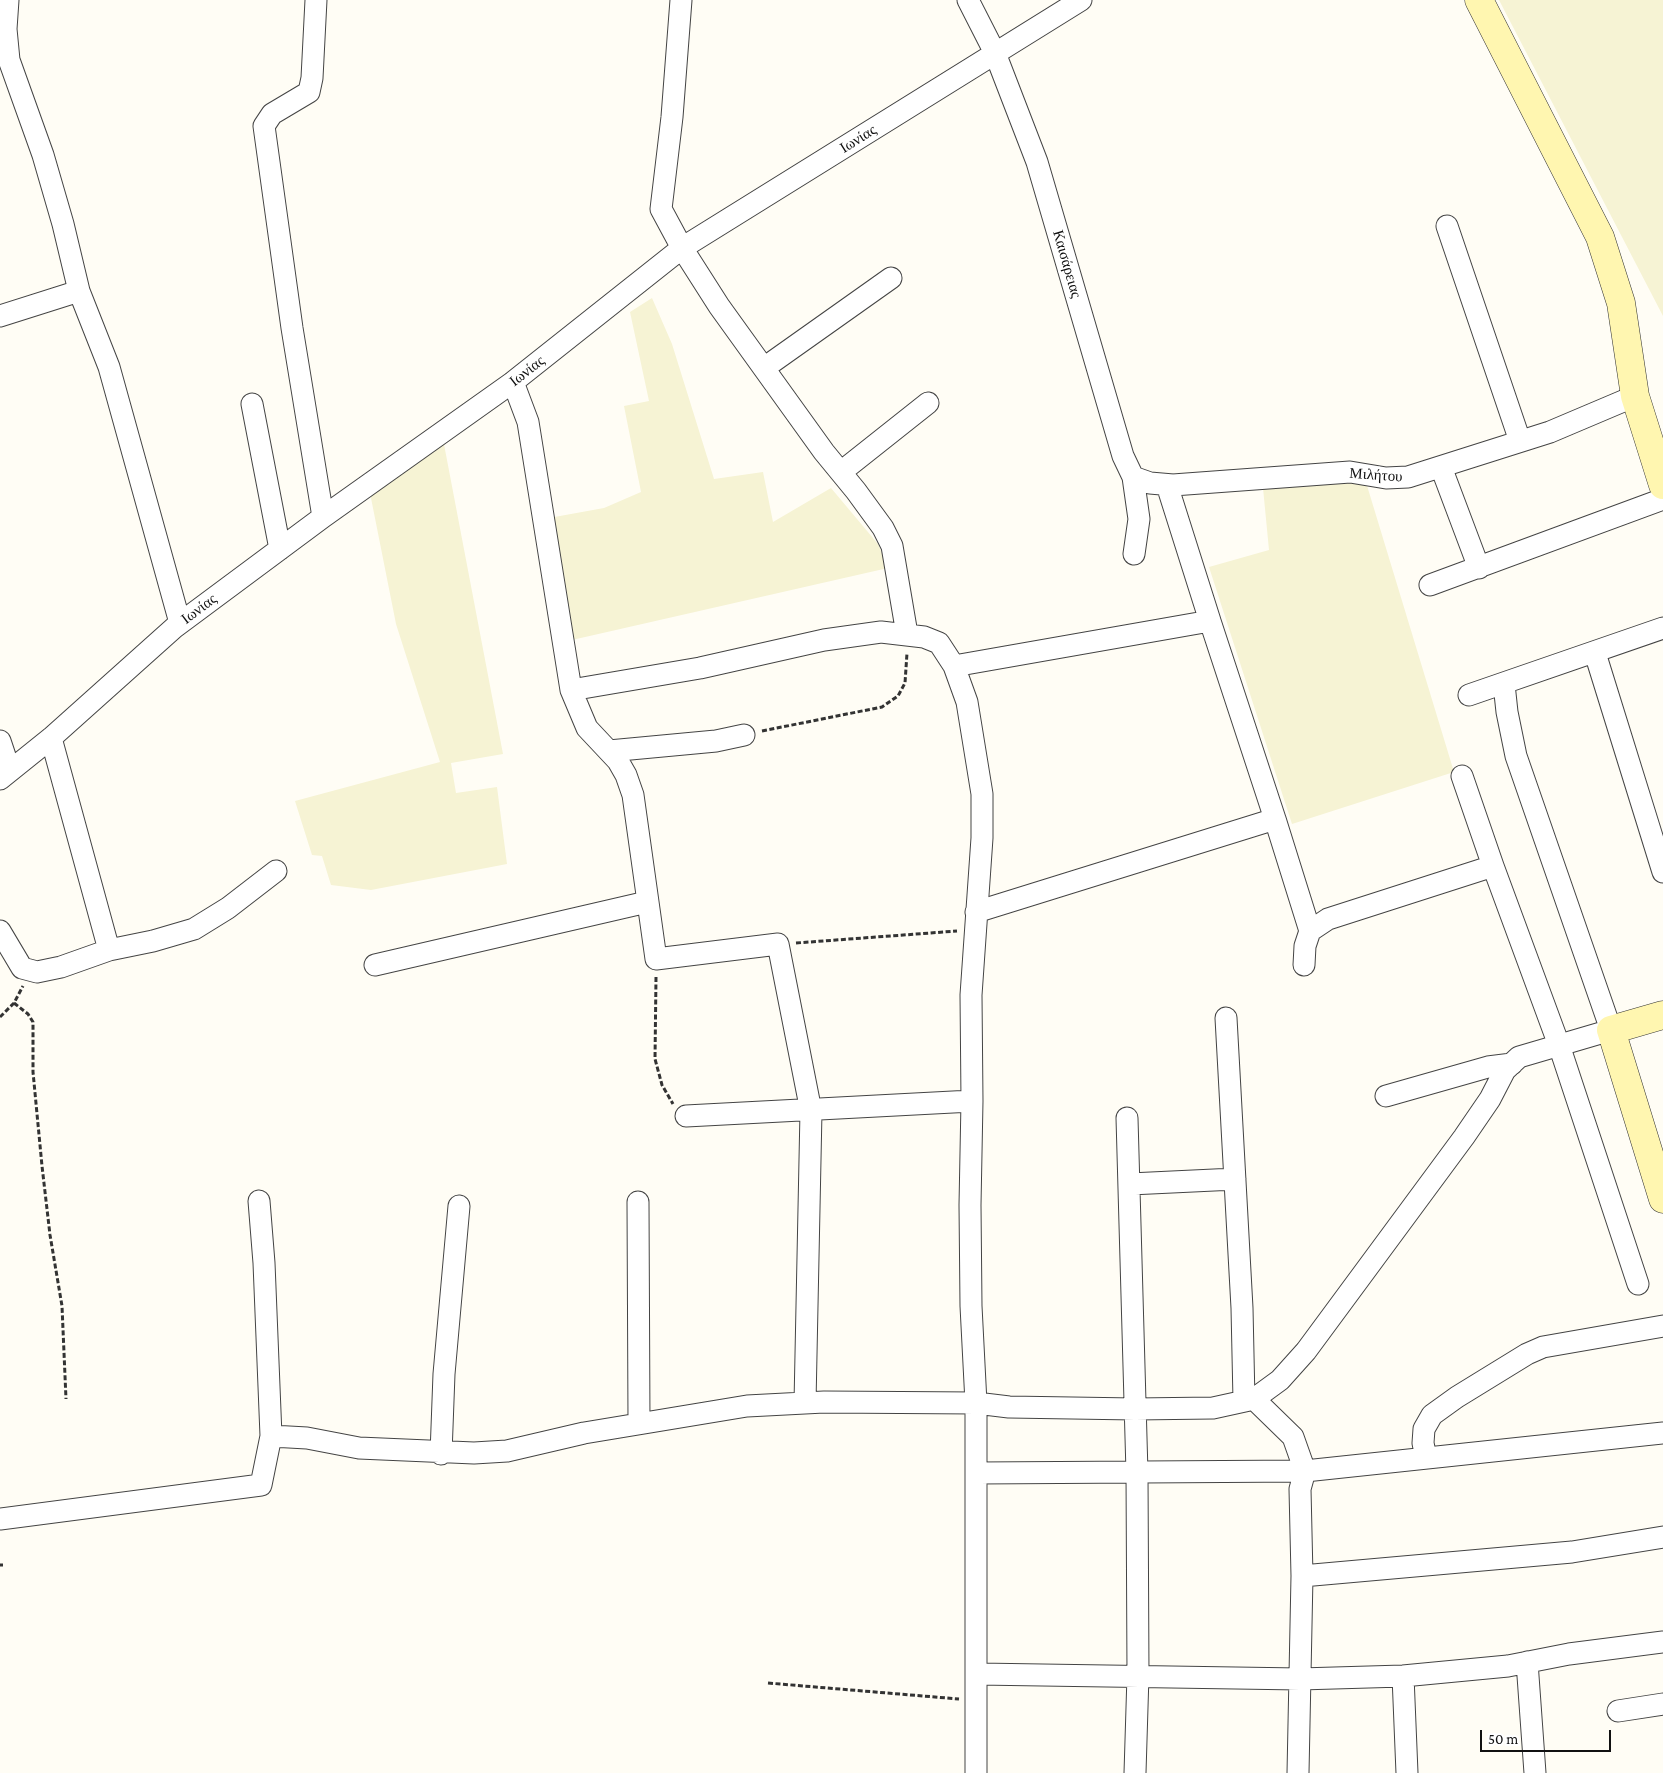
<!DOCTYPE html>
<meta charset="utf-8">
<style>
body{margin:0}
#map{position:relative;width:1663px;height:1773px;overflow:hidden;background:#fffdf5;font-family:"Crimson Pro",serif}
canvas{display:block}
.scale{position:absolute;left:1480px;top:1730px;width:131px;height:22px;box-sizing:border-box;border:2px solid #111;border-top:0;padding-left:6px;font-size:15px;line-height:18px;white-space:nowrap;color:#111;-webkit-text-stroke:4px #fff;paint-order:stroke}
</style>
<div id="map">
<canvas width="1663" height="1773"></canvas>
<div class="scale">50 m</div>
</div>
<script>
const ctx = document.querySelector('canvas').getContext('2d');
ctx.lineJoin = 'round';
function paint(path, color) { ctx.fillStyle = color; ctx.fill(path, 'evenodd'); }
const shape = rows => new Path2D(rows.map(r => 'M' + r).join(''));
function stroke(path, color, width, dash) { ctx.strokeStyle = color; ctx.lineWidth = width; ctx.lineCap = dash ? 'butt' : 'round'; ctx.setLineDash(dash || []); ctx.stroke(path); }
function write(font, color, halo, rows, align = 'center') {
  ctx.font = font + ' "Crimson Pro",serif'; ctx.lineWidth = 5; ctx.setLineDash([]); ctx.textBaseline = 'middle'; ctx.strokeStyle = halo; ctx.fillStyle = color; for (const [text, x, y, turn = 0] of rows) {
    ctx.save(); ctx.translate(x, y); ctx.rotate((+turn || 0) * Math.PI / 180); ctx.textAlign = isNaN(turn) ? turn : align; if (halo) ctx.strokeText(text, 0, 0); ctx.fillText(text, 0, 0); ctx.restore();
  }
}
paint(shape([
 [1499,0,1663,0,1663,316],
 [652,298,672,344,714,479,763,472,773,522,831,488,878,544,888,568,572,640,549,518,604,508,641,492,624,406,649,401,630,312],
 [443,439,503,754,451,763,456,793,497,787,507,864,371,890,331,885,322,856,312,855,295,801,440,762,396,624,370,493],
 [1365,479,1454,772,1292,824,1209,567,1269,550,1263,488]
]), '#f6f3d4');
const street = shape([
 [8,0,6,29,9,60,43,155,63,224,79,291,109,367,180,623],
 [316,0,312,78,309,92,272,114,264,126,292,328,323,517],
 [681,0,672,117,661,209,682,248,719,306,824,452,856,491,883,528,892,546,907,634],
 [968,0,995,53,1037,162,1123,456,1133,477,1139,519,1134,554],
 [1447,226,1520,441],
 [0,316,79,291],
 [764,368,891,278],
 [513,382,528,422,571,690,587,728,618,761,626,775,633,795,656,959,778,944,811,1111,805,1403],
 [252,404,280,549],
 [1441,467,1479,568],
 [841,472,928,403],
 [1133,477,1150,483,1173,485,1350,472,1386,478,1408,477,1550,432,1635,396],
 [1167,485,1210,621],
 [1430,585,1663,499],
 [1595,653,1663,872],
 [954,666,1210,621,1275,819,976,912],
 [1469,695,1663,628],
 [51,738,109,950],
 [0,741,10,771],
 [609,751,716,741,744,735],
 [1462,776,1493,866,1559,1045,1638,1284],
 [0,779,51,738,175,627,323,517,513,382,682,248,1081,0],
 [1275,819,1310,931],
 [0,931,22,968,37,972,61,967,109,950,153,941,194,929,228,908,276,871],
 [375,965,647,902],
 [1304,965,1305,946,1310,931,1328,919,1493,866],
 [1226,1018,1242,1308,1244,1401],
 [1386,1096,1488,1067,1512,1064],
 [686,1116,972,1101],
 [1127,1118,1137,1473,1138,1675,1135,1773],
 [1130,1184,1235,1179],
 [259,1201,264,1263,271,1436],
 [638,1202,639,1423],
 [1254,1399,1293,1437,1305,1471,1300,1489,1302,1576,1298,1773],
 [441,1454,444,1374,459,1206],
 [1426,1458,1423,1443,1424,1429,1432,1415,1457,1397,1527,1354,1543,1347,1663,1326],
 [977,1473,1305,1471,1663,1433],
 [0,1519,261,1485,271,1436,307,1438,359,1448,474,1453,507,1451,584,1433,747,1406,824,1402,976,1403,971,1306,970,1205,972,1101,971,995,982,838,982,794,967,702,954,666,939,643,924,637,881,632,824,640,700,668,571,690],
 [1302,1576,1572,1552,1663,1537],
 [1527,1662,1535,1773],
 [978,1674,1300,1679,1403,1676,1508,1666,1569,1654,1663,1642],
 [1403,1676,1407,1773],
 [1618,1711,1663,1704],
 [976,1773,976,1403,1009,1407,1135,1409,1213,1408,1254,1399,1280,1380,1306,1351,1464,1137,1490,1099,1505,1070,1519,1057,1611,1030,1516,756,1507,712,1504,684]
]);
const secondary = shape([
 [1479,0,1600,237,1621,303,1635,396,1663,485],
 [1663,1015,1611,1030,1663,1199]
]);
stroke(street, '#444', 23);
stroke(secondary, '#333', 29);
stroke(shape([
 [762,731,882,707,898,696,905,683,907,653],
 [796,943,957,931],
 [656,977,655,1059,662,1085,673,1104],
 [14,1003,28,1014,33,1022,33,1072,42,1166,50,1235,62,1306,66,1399],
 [0,1017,14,1003,23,986],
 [0,1565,3,1565],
 [768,1683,959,1699]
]), '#333', 3, [5, 2.5]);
stroke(street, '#fff', 21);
stroke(secondary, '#fff6b0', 28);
write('15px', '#111', '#fff', [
 ["Ιωνίας",858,139,-32],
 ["Καισάρειας",1067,264,74],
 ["Ιωνίας",527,371,-38],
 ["Μιλήτου",1376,475,4],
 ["Ιωνίας",199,609,-37]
]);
</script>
